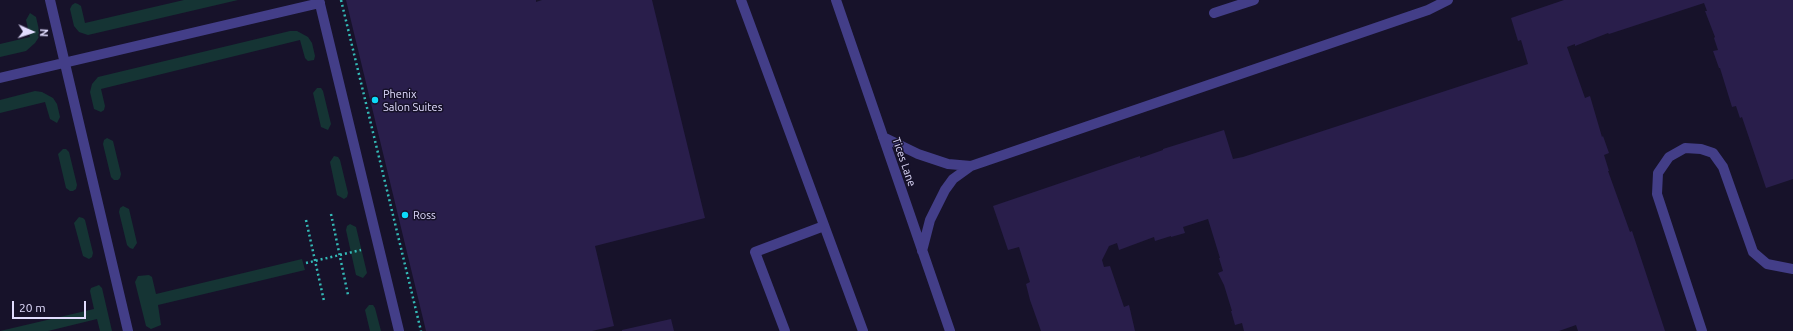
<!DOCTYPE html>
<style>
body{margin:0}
#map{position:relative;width:1793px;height:331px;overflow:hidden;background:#17122a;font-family:Ubuntu,sans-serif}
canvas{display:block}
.north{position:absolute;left:12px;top:12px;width:40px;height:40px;-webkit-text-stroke:3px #17122a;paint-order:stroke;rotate:93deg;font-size:11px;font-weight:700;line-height:16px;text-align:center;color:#e1dcfe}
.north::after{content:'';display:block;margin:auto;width:14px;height:18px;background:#e1dcfe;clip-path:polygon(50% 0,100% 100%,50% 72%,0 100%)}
.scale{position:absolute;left:12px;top:301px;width:74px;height:18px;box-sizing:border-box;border:2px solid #e1dcfe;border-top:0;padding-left:5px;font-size:12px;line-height:14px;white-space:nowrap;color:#e1dcfe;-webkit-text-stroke:3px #17122a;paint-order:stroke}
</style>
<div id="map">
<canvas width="1793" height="331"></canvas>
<div class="north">N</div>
<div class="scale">20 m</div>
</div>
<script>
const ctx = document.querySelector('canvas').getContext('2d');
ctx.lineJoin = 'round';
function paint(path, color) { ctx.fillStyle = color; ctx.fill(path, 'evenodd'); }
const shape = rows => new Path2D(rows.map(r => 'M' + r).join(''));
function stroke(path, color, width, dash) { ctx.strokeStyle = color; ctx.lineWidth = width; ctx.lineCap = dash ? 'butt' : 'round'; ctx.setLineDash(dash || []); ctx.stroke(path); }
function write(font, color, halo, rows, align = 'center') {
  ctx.font = font + ' Ubuntu,sans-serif'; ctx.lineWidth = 3; ctx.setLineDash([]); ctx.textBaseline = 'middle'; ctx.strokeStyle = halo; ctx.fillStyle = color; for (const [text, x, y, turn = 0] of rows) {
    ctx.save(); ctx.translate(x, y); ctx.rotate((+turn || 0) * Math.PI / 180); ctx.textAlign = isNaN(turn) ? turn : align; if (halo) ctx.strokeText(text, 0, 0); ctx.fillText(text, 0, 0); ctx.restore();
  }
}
paint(shape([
 [184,0,238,0,88,35,79,32,74,26,70,9,72,5,75,3,78,4,81,6,85,23],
 [30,13,36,17,39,30,39,37,35,43,26,51,0,57,0,44,30,37,26,20],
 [290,31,297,31,308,37,312,43,315,56,314,60,308,61,305,58,300,40,101,89,105,106,104,110,101,112,94,109,90,92,92,84,98,77],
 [317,88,321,88,323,91,331,124,328,130,321,127,313,93],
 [35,91,42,92,53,98,57,104,60,117,57,123,50,119,45,102,0,113,0,100],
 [107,138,113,141,121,174,120,178,118,180,114,180,111,177,103,144,104,140],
 [63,149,66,149,69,152,77,185,76,189,73,191,70,191,66,188,58,154],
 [334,156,338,157,340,160,348,193,347,197,344,199,337,195,330,162],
 [123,206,129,209,137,243,133,249,130,248,127,245,119,212,120,208],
 [79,217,83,218,85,220,93,253,92,257,89,259,83,256,74,223],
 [350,224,356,227,367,273,363,278,356,275,346,230,347,226],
 [302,259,305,270,158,305,161,325,151,329,146,326,135,282,138,276,149,275,152,277,156,294],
 [99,285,102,288,112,331,100,331,97,319,48,331,0,331,94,309,90,291,91,288],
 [369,305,373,305,375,308,381,331,370,331,365,310]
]), '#153434');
paint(shape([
 [346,0,536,0,536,2,542,0,652,0,705,218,595,246,614,326,592,331,426,331],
 [1564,0,1793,0,1793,179,1766,188,1742,117,1740,118,1736,106,1732,107,1720,68,1719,68,1713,51,1718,50,1714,38,1715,37,1705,11,1707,11,1704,3,1609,34,1608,33,1575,46,1575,44,1567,47,1585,98,1590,96,1602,137,1603,136,1609,153,1604,155,1609,171,1608,171,1630,232,1632,231,1665,331,1578,331,1576,325,1559,331,1244,331,1242,323,1235,325,1231,311,1232,311,1224,285,1218,273,1223,271,1219,258,1220,258,1208,219,1183,227,1185,233,1171,237,1171,236,1155,241,1154,237,1119,250,1117,243,1109,246,1102,260,1104,267,1110,266,1124,307,1129,305,1135,331,1041,331,1030,300,1026,284,1030,282,1019,247,1008,250,993,206,1140,156,1140,158,1163,150,1163,149,1224,130,1233,159,1243,157,1528,64,1521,40,1518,41,1511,18],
 [671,319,674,331,622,331,622,330]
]), '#291e4b');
stroke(shape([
 [341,0,421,331],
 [331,214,348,295],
 [306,220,324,301],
 [306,263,361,250]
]), '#34bab7', 2.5, [2, 3]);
stroke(shape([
 [50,0,128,331],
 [319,0,399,331],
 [741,0,863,331],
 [836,0,950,331],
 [1214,13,1254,0],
 [0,78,320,3],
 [883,137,918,154,948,164,971,166,1428,10,1448,0],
 [922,251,930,220,945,190,953,179,971,166],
 [785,331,755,252,824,226],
 [1702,331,1657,194,1658,173,1669,157,1685,148,1701,149,1713,153,1723,167,1753,252,1767,264,1793,269]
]), '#433e88', 10);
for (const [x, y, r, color] of [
 [375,100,4,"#0cdaf9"],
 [405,215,4,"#0cdaf9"]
]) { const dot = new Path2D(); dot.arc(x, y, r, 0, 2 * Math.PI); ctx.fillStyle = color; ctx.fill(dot); stroke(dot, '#17122a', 1.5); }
write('11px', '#e1dcfe', '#17122a', [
 ["Phenix",383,94],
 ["Salon Suites",383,107],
 ["Ross",413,215]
], 'left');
write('11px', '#e1dcfe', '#17122a', [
 ["Tices Lane",904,162,71]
]);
</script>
